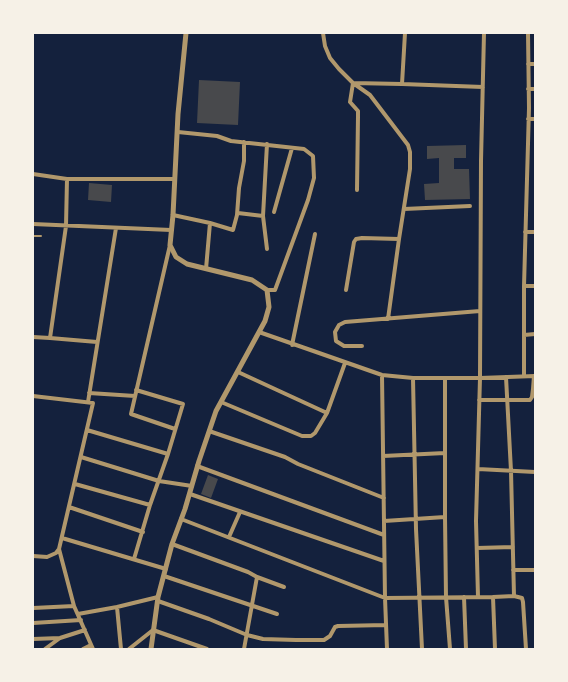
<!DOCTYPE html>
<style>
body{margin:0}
#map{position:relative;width:568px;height:682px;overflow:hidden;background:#14213d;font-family:"Asap Condensed",sans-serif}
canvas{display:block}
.frame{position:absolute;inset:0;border:34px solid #f6f1e7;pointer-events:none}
</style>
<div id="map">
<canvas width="568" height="682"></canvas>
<div class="frame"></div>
</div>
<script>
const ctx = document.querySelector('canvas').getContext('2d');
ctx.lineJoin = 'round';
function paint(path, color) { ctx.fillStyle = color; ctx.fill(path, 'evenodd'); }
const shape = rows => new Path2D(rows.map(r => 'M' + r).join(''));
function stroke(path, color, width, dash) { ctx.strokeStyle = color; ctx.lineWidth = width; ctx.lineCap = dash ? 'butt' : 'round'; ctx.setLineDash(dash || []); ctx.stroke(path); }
paint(shape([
 [199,80,240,82,238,125,197,123],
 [466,145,466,158,454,158,454,169,469,169,470,199,425,200,424,184,439,183,439,158,427,159,427,146],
 [89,183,112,185,111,202,88,200],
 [208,475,218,479,211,498,201,494]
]), '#48494c');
stroke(shape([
 [33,236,41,236]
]), '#b1986c', 2);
stroke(shape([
 [323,33,325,46,330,58,339,69,353,83,370,95,408,145,410,152,410,169,399,239,388,319],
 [405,33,402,84,483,87],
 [528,64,535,64],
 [528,89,535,89],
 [528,119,535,119],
 [178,132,217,136,231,141,304,149,313,156,314,178,308,200,275,290,267,290],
 [33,174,67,179],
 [357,190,358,116,358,111,350,102,353,83,402,84],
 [404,209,470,206],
 [274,212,292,148],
 [238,213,263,216],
 [173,215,210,223,206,269],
 [210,223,233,230,237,215,239,188,244,161,244,142],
 [33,224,171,230],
 [525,232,535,232],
 [170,245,131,414,175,429],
 [267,249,263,216,267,144],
 [524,286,535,286],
 [346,290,354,242,356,239,362,238,399,239],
 [259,332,382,375,413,378,480,378,535,376],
 [524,335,535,334],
 [33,337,50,338,66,226,67,179,174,179],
 [50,338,97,342],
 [292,345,315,234],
 [362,346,344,346,336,341,335,332,339,325,345,322,480,311],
 [238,372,327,413],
 [382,375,385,598,387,649],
 [524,376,524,286,529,108,528,33],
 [534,376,533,389,535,389],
 [506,377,511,471,514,596],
 [413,378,416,529,422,649],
 [445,378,445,517,446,597,450,649],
 [89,393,135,396],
 [33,396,93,403,59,549,56,553,47,557,33,556],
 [479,400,530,400,532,397,533,389],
 [88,402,116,228],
 [221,402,302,436,311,436,315,433,327,413,345,363],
 [87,430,168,454],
 [209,431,285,457,298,464,384,498],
 [383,456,445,453],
 [81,457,159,481,192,486],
 [197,466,384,535],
 [478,469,535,472],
 [75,484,150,505],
 [190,494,384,561],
 [69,507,143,532],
 [181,519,385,598,493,597,495,649],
 [384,521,445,517],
 [229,537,240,512],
 [62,538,166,569],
 [172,544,248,572,257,577,244,649],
 [477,548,513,547],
 [59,549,74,606,93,649],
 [134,559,150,505,168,454,183,404,136,390],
 [513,570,535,570],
 [164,576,277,614],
 [257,577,284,587],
 [464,597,466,649],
 [478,597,476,521,480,378,481,161,484,33],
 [493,597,514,596,522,598,523,602,526,649],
 [158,601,209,619,247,635,263,639,296,640,324,640,330,636,335,627,338,626,386,625],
 [33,608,74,606],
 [78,614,117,607],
 [33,623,81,620],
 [33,639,60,638,85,630],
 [45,649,60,638],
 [83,649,91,645],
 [121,649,117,607,158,597],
 [129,649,153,630,207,649]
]), '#b1986c', 4);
stroke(shape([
 [151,649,158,597,172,544,185,509,199,461,216,411,265,321,269,307,267,290,252,280,187,264,176,257,170,245,173,215,178,114,186,33]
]), '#b1986c', 5);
</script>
